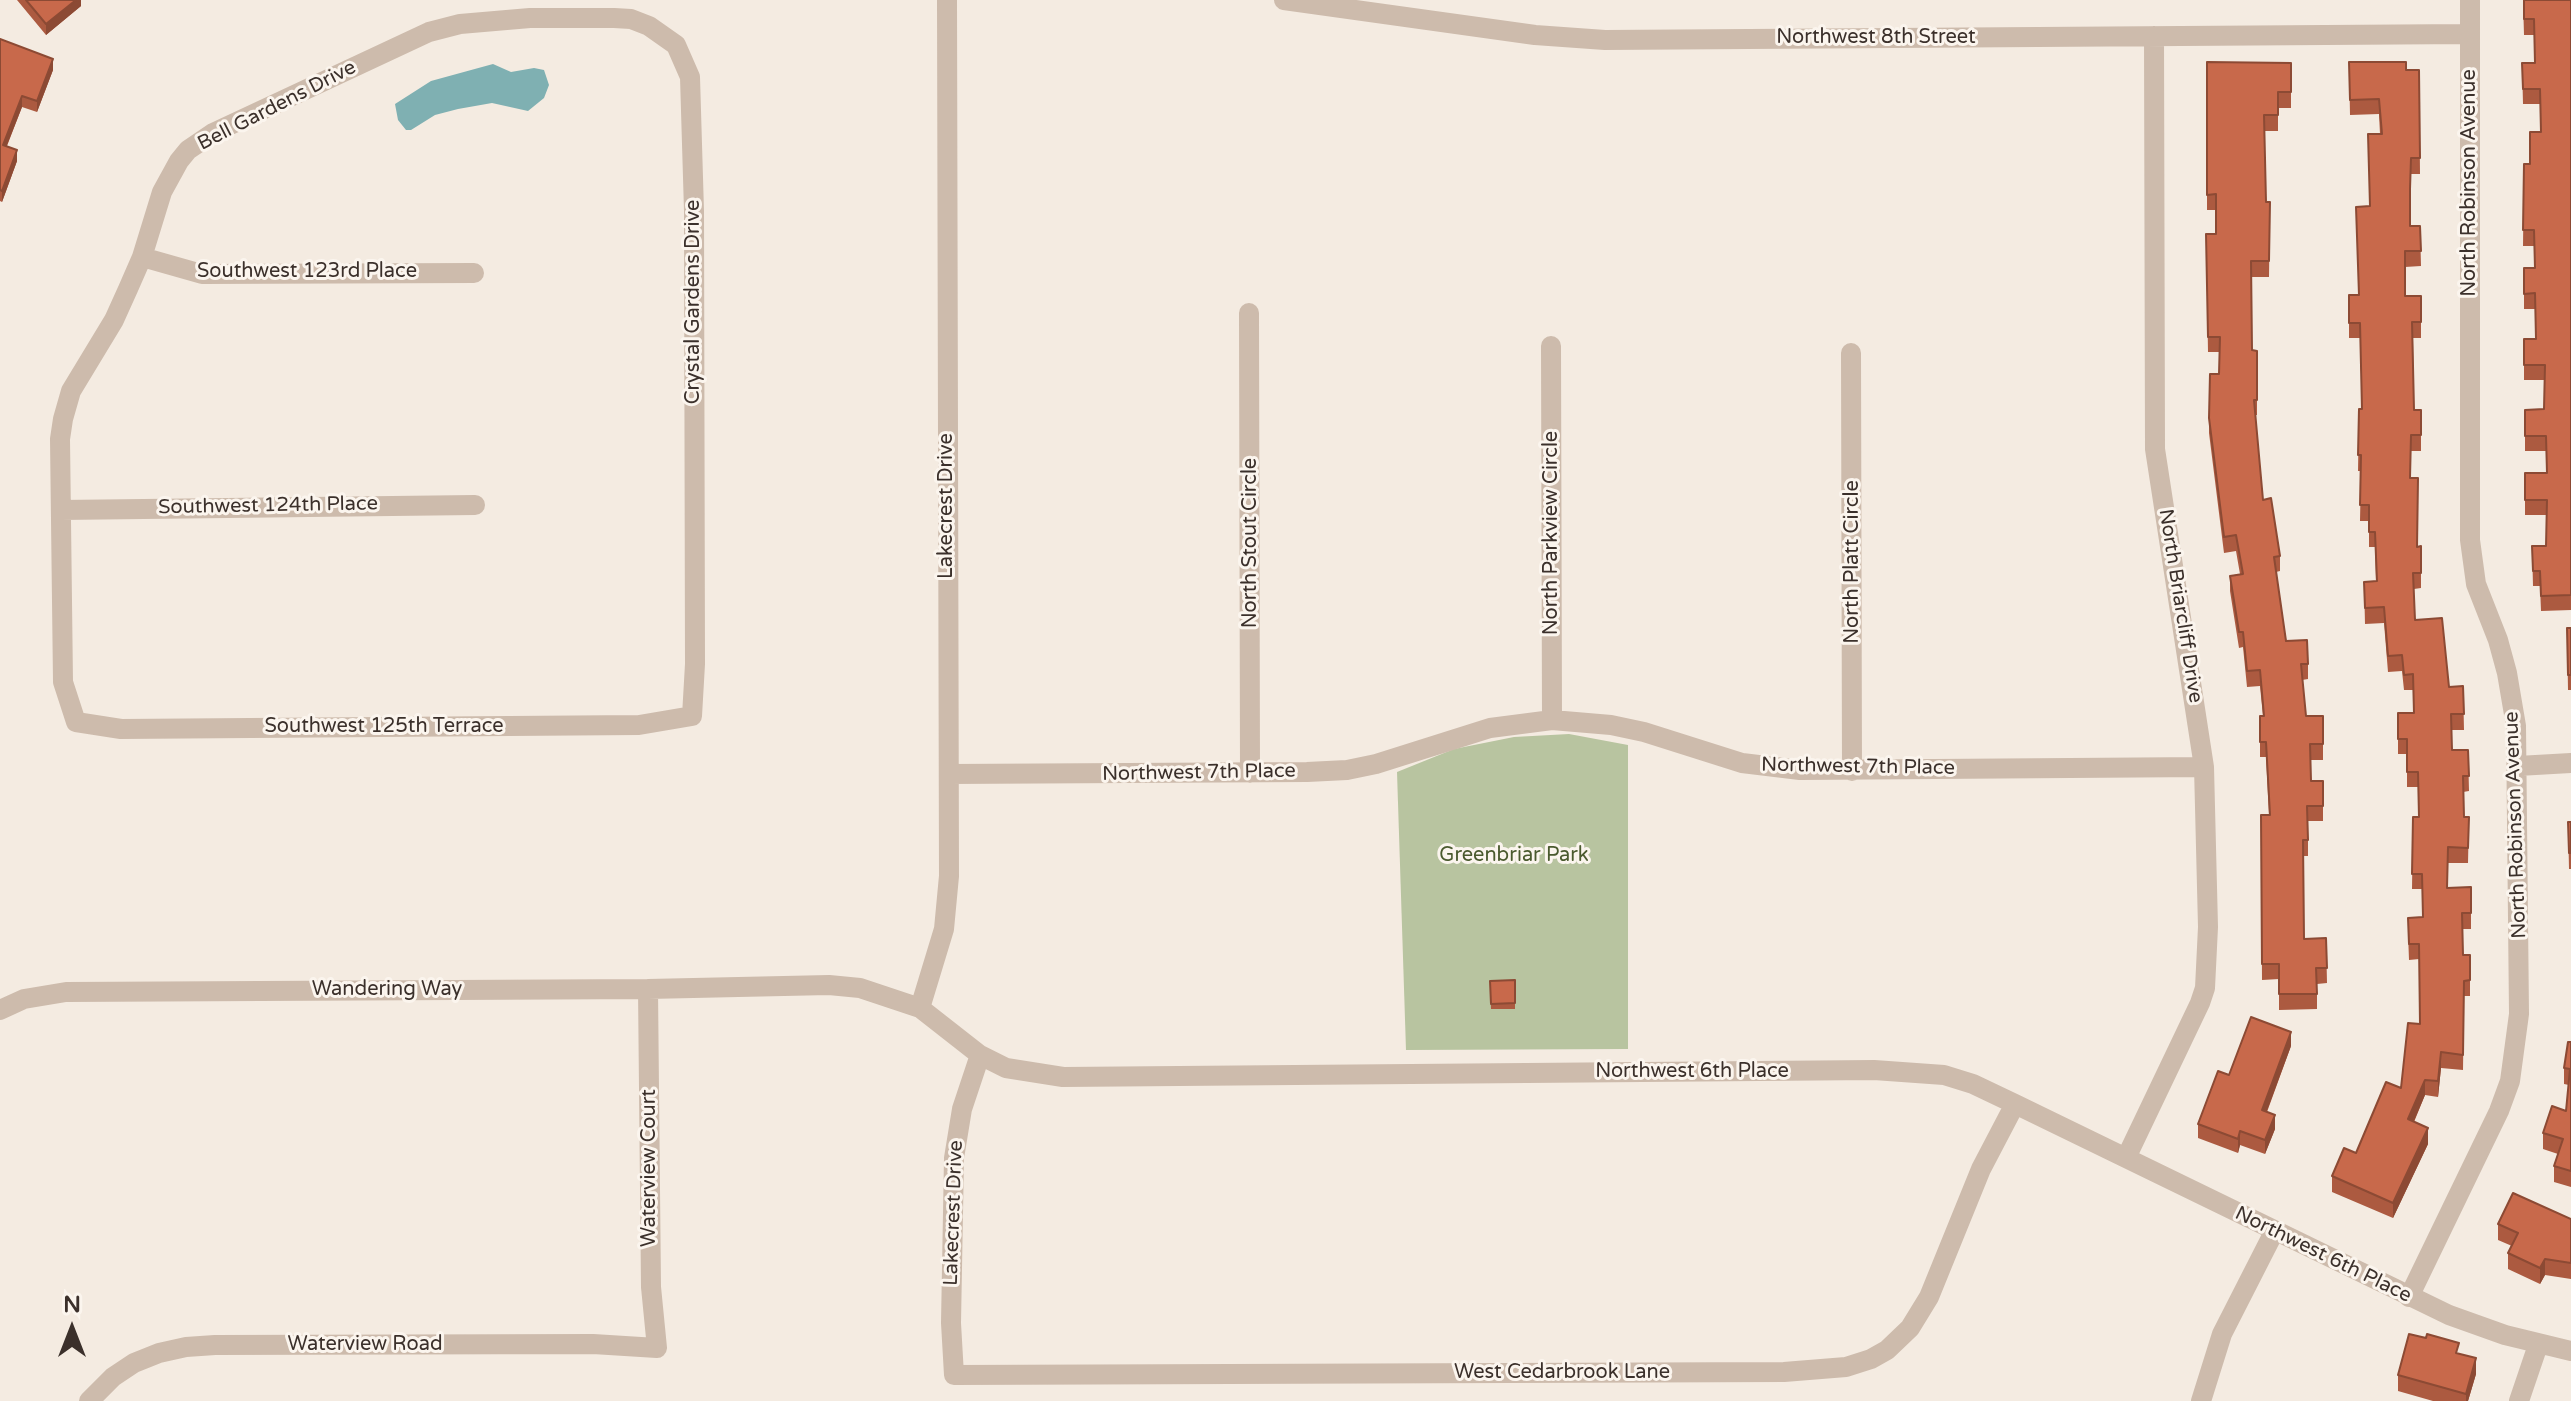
<!DOCTYPE html>
<style>
body{margin:0}
#map{position:relative;width:2571px;height:1401px;overflow:hidden;background:#f4ebe1;font-family:"Varela Round",sans-serif}
canvas{display:block}
.north{position:absolute;left:32px;top:1289px;width:80px;height:80px;-webkit-text-stroke:6px #fbf5ee;paint-order:stroke;rotate:0deg;font-size:22px;font-weight:700;line-height:32px;text-align:center;color:#3b302b}
.north::after{content:'';display:block;margin:auto;width:28px;height:36px;background:#3b302b;clip-path:polygon(50% 0,100% 100%,50% 72%,0 100%)}
</style>
<div id="map">
<canvas width="2571" height="1401"></canvas>
<div class="north">N</div>
</div>
<script>
const ctx = document.querySelector('canvas').getContext('2d');
ctx.lineJoin = 'round';
function paint(path, color) { ctx.fillStyle = color; ctx.fill(path, 'evenodd'); }
const shape = rows => new Path2D(rows.map(r => 'M' + r).join(''));
function stroke(path, color, width, dash) { ctx.strokeStyle = color; ctx.lineWidth = width; ctx.lineCap = dash ? 'butt' : 'round'; ctx.setLineDash(dash || []); ctx.stroke(path); }
function write(font, color, halo, rows, align = 'center') {
  ctx.font = font + ' "Varela Round",sans-serif'; ctx.lineWidth = 6; ctx.setLineDash([]); ctx.textBaseline = 'middle'; ctx.strokeStyle = halo; ctx.fillStyle = color; for (const [text, x, y, turn = 0] of rows) {
    ctx.save(); ctx.translate(x, y); ctx.rotate((+turn || 0) * Math.PI / 180); ctx.textAlign = isNaN(turn) ? turn : align; if (halo) ctx.strokeText(text, 0, 0); ctx.fillText(text, 0, 0); ctx.restore();
  }
}
paint(shape([
 [1569,734,1628,745,1628,1049,1406,1050,1397,772,1454,749,1514,737]
]), '#b8c4a0');
paint(shape([
 [493,64,511,72,534,68,544,70,549,85,544,98,528,111,492,103,458,109,435,115,411,130,406,130,398,120,395,104,431,81]
]), '#7fb0b2');
stroke(shape([
 [1284,0,1535,35,1605,40,2469,34],
 [530,18,614,18,631,19,649,26,676,45,690,77,694,211,695,664,692,716,639,725,121,729,76,722,63,682,60,439,63,419,71,391,114,320,128,289,142,257,162,192,179,161,188,150,213,133,429,32,460,24,530,18],
 [142,257,202,274,474,273],
 [1249,313,1250,773],
 [1551,346,1552,720],
 [1851,353,1852,771],
 [61,510,475,505],
 [2518,766,2571,763],
 [949,774,1307,772,1347,770,1376,764,1490,728,1552,720,1611,725,1644,732,1742,763,1800,770,2204,767],
 [920,1008,944,929,949,876,947,0],
 [0,1010,24,999,66,992,648,989,829,985,860,988,920,1008,980,1055,1006,1068,1063,1077,1874,1070,1944,1075,1973,1084,2015,1104,2449,1315,2505,1335,2571,1351],
 [980,1055,962,1109,954,1158,951,1323,954,1375,1784,1372,1846,1367,1871,1359,1887,1350,1910,1328,1929,1297,1981,1169,2015,1104],
 [2126,1158,2200,1003,2205,988,2208,927,2204,767,2155,449,2154,36],
 [2409,1297,2499,1111,2510,1081,2519,1014,2516,726,2507,673,2498,640,2476,584,2470,540,2470,0],
 [89,1401,113,1377,134,1363,159,1353,186,1347,215,1345,593,1344,657,1348,651,1287,648,989],
 [2201,1401,2222,1334,2274,1232],
 [2519,1401,2538,1345]
]), '#cdbbac', 20);
paint(shape([
 [17,0,81,0,81,6,46,35],
 [2523,0,2571,0,2571,610,2541,611,2540,586,2533,586,2532,546,2546,546,2547,515,2525,515,2525,473,2547,473,2546,451,2525,451,2525,410,2544,409,2545,380,2524,380,2524,339,2536,339,2535,309,2524,309,2524,268,2535,268,2534,246,2523,246,2524,164,2530,164,2541,132,2540,104,2523,104,2522,63,2535,63,2534,35,2524,35],
 [0,39,53,70,37,112,22,107,7,146,17,161,2,202,0,201],
 [2207,62,2291,63,2291,108,2278,108,2278,131,2264,131,2266,202,2270,202,2269,277,2251,277,2252,350,2257,351,2257,415,2255,415,2263,500,2280,556,2280,571,2276,572,2286,641,2308,664,2308,679,2302,680,2306,716,2323,716,2323,760,2310,760,2311,781,2323,781,2323,821,2308,821,2308,856,2303,856,2304,939,2326,938,2327,983,2317,984,2317,1009,2279,1010,2279,979,2262,980,2261,815,2269,815,2266,757,2260,757,2260,716,2263,716,2260,686,2247,687,2243,647,2239,648,2230,591,2230,576,2240,574,2236,551,2224,553,2209,433,2210,374,2219,374,2219,352,2208,352,2206,234,2216,234,2216,210,2207,210],
 [2349,62,2406,70,2419,70,2420,174,2411,174,2410,200,2410,226,2420,226,2421,266,2405,267,2405,296,2421,296,2421,338,2413,338,2414,410,2421,410,2421,451,2411,451,2411,478,2417,547,2421,546,2421,588,2414,589,2415,620,2449,687,2463,686,2464,730,2451,730,2452,750,2468,750,2469,791,2463,792,2464,817,2469,817,2468,863,2448,863,2448,888,2471,913,2471,929,2463,929,2463,955,2470,955,2470,996,2464,996,2463,1070,2441,1068,2438,1097,2425,1095,2414,1122,2428,1144,2393,1218,2332,1192,2332,1176,2356,1153,2401,1088,2420,1024,2419,959,2409,960,2408,933,2423,917,2422,889,2412,889,2413,817,2419,817,2418,787,2407,787,2407,754,2398,754,2398,713,2414,713,2413,690,2404,690,2402,671,2388,672,2384,623,2365,624,2364,582,2376,582,2375,547,2369,547,2369,521,2360,521,2361,471,2358,471,2359,409,2362,409,2360,338,2349,338,2349,295,2358,295,2369,206,2380,134,2379,114,2350,115],
 [2567,628,2571,628,2571,690,2568,690],
 [2568,822,2571,822,2571,869,2569,869],
 [1515,980,1515,1009,1491,1009,1490,981],
 [2571,1042,2571,1187,2554,1182,2554,1166,2558,1154,2543,1149,2543,1133,2566,1111,2569,1085,2564,1084,2564,1068],
 [2291,1046,2267,1112,2275,1129,2265,1154,2240,1145,2238,1153,2198,1138,2198,1124,2229,1075],
 [2571,1219,2571,1279,2545,1275,2540,1284,2508,1269,2508,1253,2512,1246,2498,1240,2498,1224],
 [2459,1354,2476,1374,2468,1401,2433,1401,2398,1391,2398,1375]
]), '#ac5a40');
paint(shape([
 [76,0,81,0,81,6,46,35,46,24],
 [53,59,53,70,37,112,37,101],
 [22,96,22,107,3,155,3,145],
 [17,150,17,161,2,202,2,191],
 [2291,1032,2291,1046,2262,1124,2262,1110],
 [2441,1052,2441,1068,2438,1097,2438,1081],
 [2425,1080,2425,1095,2408,1135,2408,1119],
 [2275,1115,2275,1129,2265,1154,2265,1140],
 [2428,1128,2428,1144,2393,1218,2393,1203],
 [2240,1131,2240,1145,2238,1153,2238,1139],
 [2545,1259,2545,1275,2540,1284,2540,1268],
 [2476,1358,2476,1374,2468,1401,2466,1401,2466,1394]
]), '#8c4a34');
const building = shape([
 [26,0,76,0,46,24,26,0],
 [2524,0,2571,0,2571,595,2541,596,2540,571,2533,571,2532,546,2546,546,2547,500,2525,500,2525,473,2547,473,2546,436,2525,436,2525,410,2544,409,2545,365,2524,365,2524,339,2536,339,2535,293,2524,294,2524,268,2535,268,2534,230,2523,230,2524,164,2530,164,2530,132,2541,132,2540,89,2523,89,2522,63,2535,63,2534,19,2524,19,2524,0],
 [0,39,53,59,37,101,22,96,3,145,17,150,2,191,0,190,0,39],
 [2207,62,2291,63,2291,92,2278,92,2278,115,2264,115,2266,202,2270,202,2269,261,2251,261,2252,350,2257,351,2257,400,2254,400,2263,500,2271,498,2280,556,2274,557,2286,641,2307,640,2308,664,2301,664,2306,716,2323,716,2323,744,2310,744,2311,781,2323,781,2323,806,2307,806,2308,840,2303,840,2304,939,2326,938,2327,968,2316,968,2317,994,2279,994,2279,964,2262,964,2261,815,2270,815,2266,742,2260,742,2260,716,2264,716,2260,670,2247,671,2243,632,2239,632,2230,576,2243,574,2236,535,2224,537,2209,418,2210,374,2219,374,2220,337,2208,337,2206,234,2216,234,2216,194,2207,195,2207,62],
 [2349,62,2406,62,2406,70,2419,70,2420,158,2411,158,2410,189,2410,226,2420,226,2421,251,2405,251,2405,296,2421,296,2421,322,2412,322,2414,410,2421,410,2421,435,2411,435,2410,478,2418,478,2417,547,2421,546,2421,573,2413,573,2415,620,2442,618,2449,687,2463,686,2464,714,2451,714,2452,750,2468,750,2469,776,2463,776,2464,817,2469,817,2468,848,2448,847,2447,888,2471,887,2471,913,2462,913,2463,955,2470,955,2470,980,2464,981,2463,1055,2441,1052,2438,1081,2425,1080,2408,1119,2428,1128,2393,1203,2332,1176,2344,1148,2356,1153,2386,1082,2401,1088,2408,1023,2420,1024,2419,944,2409,944,2408,918,2423,917,2422,874,2412,874,2413,817,2419,817,2418,772,2407,772,2407,739,2398,739,2398,713,2414,713,2413,674,2404,675,2402,655,2388,656,2384,607,2365,608,2364,582,2377,581,2375,532,2369,532,2369,505,2360,505,2361,455,2358,455,2359,409,2362,409,2360,323,2349,323,2349,295,2359,295,2356,207,2370,206,2368,134,2382,134,2379,99,2350,100,2349,62],
 [2567,628,2571,628,2571,675,2568,675,2567,628],
 [2568,822,2571,822,2571,853,2569,853,2568,822],
 [1515,980,1515,1003,1491,1004,1490,981,1515,980],
 [2251,1017,2291,1032,2262,1110,2275,1115,2265,1140,2240,1131,2238,1139,2198,1124,2218,1071,2229,1075,2251,1017],
 [2568,1042,2571,1042,2571,1171,2554,1166,2563,1139,2543,1133,2552,1106,2566,1111,2570,1069,2564,1068,2568,1042],
 [2513,1193,2571,1219,2571,1263,2545,1259,2540,1268,2508,1253,2518,1233,2498,1224,2513,1193],
 [2409,1334,2426,1338,2427,1334,2459,1343,2456,1353,2476,1358,2466,1394,2398,1375,2409,1334]
]);
paint(building, '#c8694b');
stroke(building, '#8c4a34', 2);
write('20px', '#3b302b', '#fbf5ee', [
 ["Northwest 8th Street",1876,38],
 ["Bell Gardens Drive",277,106,-27],
 ["North Robinson Avenue",2470,183,-90],
 ["Southwest 123rd Place",307,272],
 ["Crystal Gardens Drive",694,302,-90],
 ["Southwest 124th Place",268,506,-1],
 ["Lakecrest Drive",947,506,-90],
 ["North Parkview Circle",1552,533,-90],
 ["North Stout Circle",1251,543,-90],
 ["North Platt Circle",1853,562,-90],
 ["North Briarcliff Drive",2180,606,81],
 ["Southwest 125th Terrace",384,727],
 ["Northwest 7th Place",1858,767,1],
 ["Northwest 7th Place",1199,773,-1],
 ["North Robinson Avenue",2516,825,-92],
 ["Wandering Way",387,990],
 ["Northwest 6th Place",1692,1072],
 ["Waterview Court",650,1168,-90],
 ["Lakecrest Drive",954,1213,-88],
 ["Northwest 6th Place",2323,1255,26],
 ["Waterview Road",365,1345],
 ["West Cedarbrook Lane",1562,1373]
]);
write('20px', '#4a5a2e', '#fbf5ee', [
 ["Greenbriar Park",1514,856]
]);
</script>
